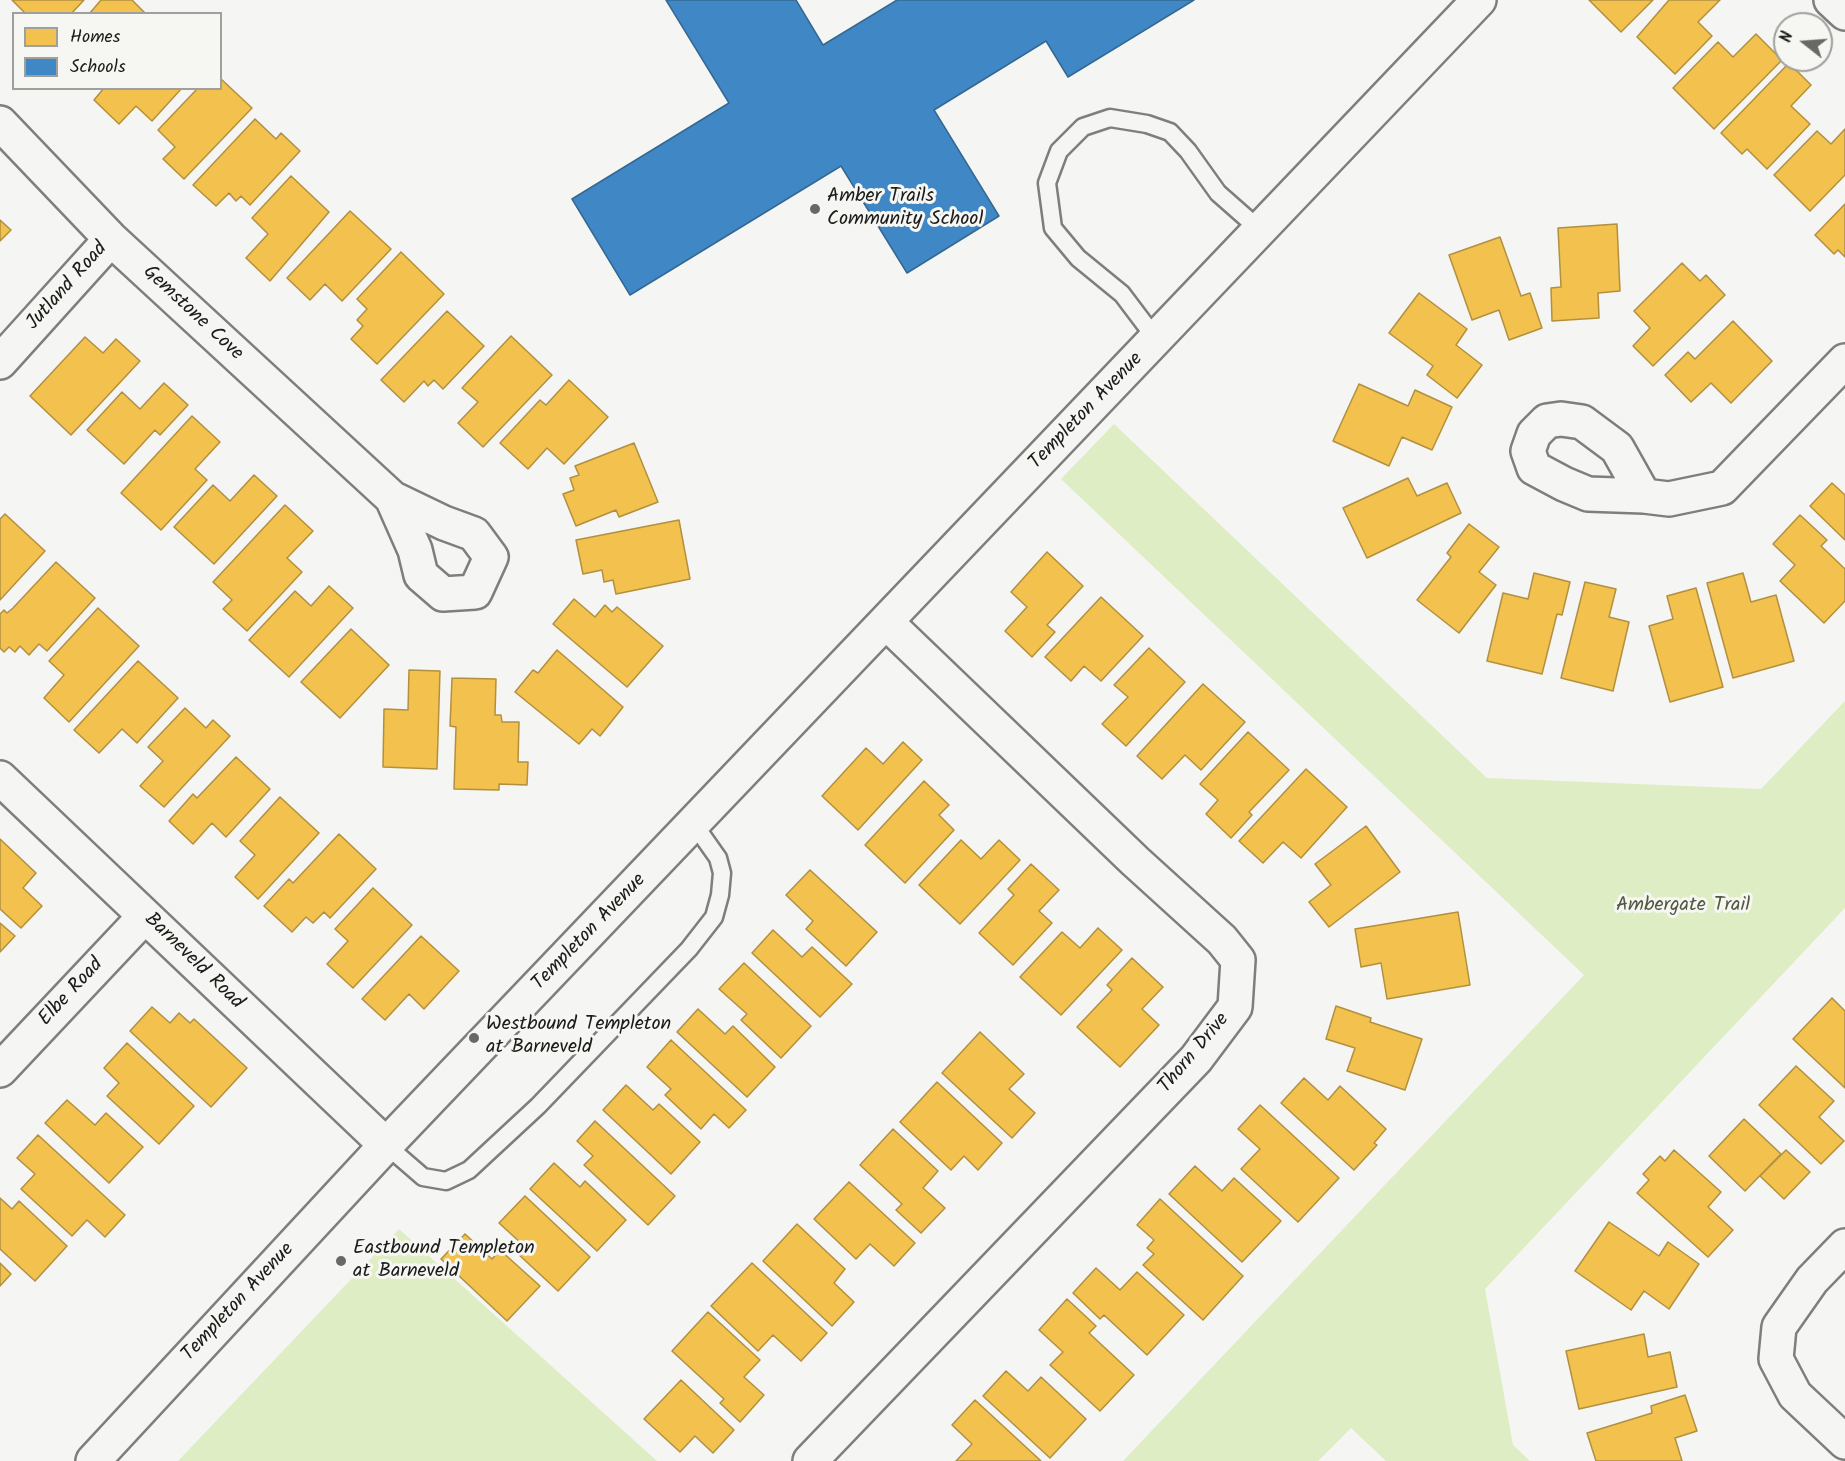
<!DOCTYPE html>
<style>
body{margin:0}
#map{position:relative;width:1845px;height:1461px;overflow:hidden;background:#f5f5f3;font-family:Kalam,sans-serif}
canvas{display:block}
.legend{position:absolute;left:12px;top:12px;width:210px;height:78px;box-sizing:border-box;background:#f6f6f2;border:2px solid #9f9f9c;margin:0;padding:8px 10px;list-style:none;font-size:18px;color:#1c1c1c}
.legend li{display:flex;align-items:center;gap:12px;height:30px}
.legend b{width:30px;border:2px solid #9f9f9c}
.north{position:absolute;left:1773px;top:12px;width:60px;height:60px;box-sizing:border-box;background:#f6f6f2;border:2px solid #9f9f9c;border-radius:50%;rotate:287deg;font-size:16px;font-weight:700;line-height:24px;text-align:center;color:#1c1c1c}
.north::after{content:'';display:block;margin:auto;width:21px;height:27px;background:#686867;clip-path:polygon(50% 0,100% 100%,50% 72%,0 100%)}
</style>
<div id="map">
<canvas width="1845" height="1461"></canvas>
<ul class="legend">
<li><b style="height:16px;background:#f2c14e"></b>Homes</li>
<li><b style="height:16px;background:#3f88c5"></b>Schools</li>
</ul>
<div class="north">N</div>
</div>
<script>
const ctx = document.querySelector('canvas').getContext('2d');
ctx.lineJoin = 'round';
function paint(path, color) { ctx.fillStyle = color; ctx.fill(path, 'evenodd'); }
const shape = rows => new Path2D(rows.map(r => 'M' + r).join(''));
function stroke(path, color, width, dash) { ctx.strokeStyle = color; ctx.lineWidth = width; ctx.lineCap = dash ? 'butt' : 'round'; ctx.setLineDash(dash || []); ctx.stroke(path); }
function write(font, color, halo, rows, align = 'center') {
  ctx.font = font + ' Kalam,sans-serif'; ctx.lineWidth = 6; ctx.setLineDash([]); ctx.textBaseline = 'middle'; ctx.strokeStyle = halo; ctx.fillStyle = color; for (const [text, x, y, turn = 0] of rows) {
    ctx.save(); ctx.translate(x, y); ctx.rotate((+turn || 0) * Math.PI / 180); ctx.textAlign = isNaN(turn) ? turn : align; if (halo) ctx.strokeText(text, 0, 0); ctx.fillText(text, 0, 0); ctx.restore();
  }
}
paint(shape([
 [1114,424,1487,778,1761,789,1845,701,1845,908,1485,1289,1513,1445,1530,1461,1386,1461,1351,1428,1318,1461,1123,1461,1584,975,1061,479],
 [399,1229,657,1461,178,1461]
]), '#deedc3');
const homes = shape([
 [12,0,84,0,71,14,26,14,12,0],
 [101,0,132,0,146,14,89,14,101,0],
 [1589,0,1653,0,1621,32,1589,0],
 [1669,0,1720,0,1698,22,1712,36,1675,74,1637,37,1669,0],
 [1756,34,1782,60,1714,129,1673,88,1718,42,1733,57,1756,34],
 [1789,63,1811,85,1791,106,1810,124,1767,169,1747,149,1742,154,1721,133,1789,63],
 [220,78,252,108,184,179,163,159,175,147,158,130,198,88,220,88,220,78],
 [104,88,182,88,152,121,136,106,119,124,94,100,104,88],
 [255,119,276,139,281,133,300,151,250,205,241,196,236,201,229,193,216,206,193,185,255,119],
 [1845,129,1845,175,1810,211,1774,175,1817,131,1831,144,1845,129],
 [291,176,329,212,270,281,246,258,268,234,252,218,291,176],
 [1845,204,1845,257,1838,250,1834,254,1815,235,1845,204],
 [350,211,391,249,342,301,325,284,310,300,287,278,350,211],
 [0,220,11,230,0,241,0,220],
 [1617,224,1620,291,1598,293,1599,318,1552,321,1551,288,1561,287,1558,228,1617,224],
 [1500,237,1521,296,1530,293,1542,328,1509,340,1499,310,1472,320,1449,255,1500,237],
 [401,252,444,294,377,364,351,339,363,326,357,320,367,309,357,299,401,252],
 [1682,263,1700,281,1706,275,1725,295,1653,366,1633,346,1650,328,1634,311,1682,263],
 [1419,293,1467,329,1456,345,1482,365,1457,398,1427,375,1433,366,1389,333,1419,293],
 [447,311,484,346,443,389,434,380,428,386,424,381,404,402,381,380,447,311],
 [1733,321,1772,361,1731,403,1711,383,1691,402,1665,375,1688,352,1695,359,1733,321],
 [511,336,552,375,483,447,458,423,478,402,462,388,511,336],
 [85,337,103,353,116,339,140,361,71,435,30,396,85,337],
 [569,380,608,417,564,464,547,448,528,469,500,443,540,400,546,405,569,380],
 [164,383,188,405,160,435,155,430,124,464,87,430,122,392,140,409,164,383],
 [1359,384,1408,406,1415,390,1452,407,1432,450,1402,437,1389,466,1333,441,1359,384],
 [192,416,220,442,195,469,207,480,161,530,121,493,192,416],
 [634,443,658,502,619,517,616,510,576,526,563,494,574,490,570,478,579,475,575,466,634,443],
 [254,475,277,496,214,564,174,527,213,485,230,501,254,475],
 [1408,478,1417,496,1447,483,1461,513,1367,558,1343,508,1408,478],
 [1832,483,1845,495,1845,540,1810,506,1832,483],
 [285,505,313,531,287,558,302,572,247,631,223,609,232,600,213,582,285,505],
 [5,514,45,551,0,600,0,519,5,514],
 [1800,515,1827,540,1821,546,1845,569,1845,601,1824,623,1780,581,1795,565,1773,544,1800,515],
 [679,520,690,579,616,594,613,580,604,582,602,570,583,574,576,540,679,520],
 [1469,524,1499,547,1479,572,1496,585,1459,633,1417,600,1451,557,1447,553,1469,524],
 [1047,552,1083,586,1047,625,1055,632,1032,657,1005,631,1027,607,1011,592,1047,552],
 [56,562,95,598,47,651,39,644,29,655,20,646,15,652,9,647,4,652,0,648,0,614,4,610,7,613,13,608,56,562],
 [1534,573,1570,582,1562,615,1557,614,1542,674,1487,661,1503,593,1528,599,1534,573],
 [1743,573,1751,602,1776,595,1794,661,1733,678,1707,583,1743,573],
 [1585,582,1616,589,1609,617,1629,622,1613,691,1561,678,1585,582],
 [329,586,353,608,289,677,249,640,295,591,311,606,329,586],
 [1696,588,1723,687,1670,702,1649,626,1673,619,1667,596,1696,588],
 [1101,597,1143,636,1101,681,1084,666,1071,681,1045,657,1101,597],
 [574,599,595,617,605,605,612,612,617,607,663,646,627,687,553,624,574,599],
 [98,608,139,646,69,722,44,698,64,675,49,661,98,608],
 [351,629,389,665,340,718,301,682,351,629],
 [1149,648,1185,682,1126,746,1102,724,1128,697,1114,685,1149,648],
 [557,650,623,707,600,736,592,729,579,744,515,692,533,670,538,673,557,650],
 [138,661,178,698,137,743,122,729,99,753,74,730,138,661],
 [409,670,440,671,437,769,383,767,384,709,408,710,409,670],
 [452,678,496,679,495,715,501,715,502,722,519,722,518,762,528,762,527,785,499,784,499,790,454,789,456,727,450,726,452,678],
 [1203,684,1245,722,1201,770,1185,755,1162,779,1137,756,1203,684],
 [185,708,206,728,213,720,230,736,164,807,140,786,163,761,148,747,185,708],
 [1248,732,1289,770,1249,812,1252,815,1231,838,1206,814,1218,800,1200,784,1248,732],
 [903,742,922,760,858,830,822,796,866,748,883,764,903,742],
 [236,757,270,789,226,837,212,823,193,844,169,821,193,794,197,798,236,757],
 [1306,769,1347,807,1301,858,1283,842,1263,863,1239,841,1306,769],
 [924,781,949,805,939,815,954,830,905,883,865,845,924,781],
 [280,797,319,833,258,899,235,877,255,855,240,841,280,797],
 [1366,826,1400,872,1329,927,1309,902,1331,885,1315,864,1366,826],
 [339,834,376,869,330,918,324,912,313,923,306,917,292,932,264,906,289,879,293,883,339,834],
 [0,839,36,873,23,888,42,906,21,928,0,909,0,839],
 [961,840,981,859,999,840,1020,860,960,924,919,885,961,840],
 [1031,864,1059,890,1039,911,1052,923,1013,965,979,933,1014,895,1008,889,1031,864],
 [810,870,877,932,846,966,806,929,813,921,786,895,810,870],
 [373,888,412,925,353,988,327,964,348,941,335,929,373,888],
 [1458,912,1470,985,1387,999,1381,963,1361,967,1355,929,1458,912],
 [0,923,15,936,0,952,0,923],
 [1098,928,1122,950,1061,1015,1020,977,1062,932,1080,948,1098,928],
 [773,930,802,957,812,947,852,984,820,1017,752,953,773,930],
 [421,936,459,971,424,1009,409,994,385,1020,362,999,421,936],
 [1132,958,1163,987,1142,1009,1159,1025,1120,1067,1077,1027,1112,990,1107,985,1132,958],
 [744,963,811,1026,781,1058,741,1020,747,1014,719,989,744,963],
 [1832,998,1845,1011,1845,1088,1793,1039,1832,998],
 [1336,1006,1371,1018,1370,1022,1422,1039,1405,1090,1347,1071,1355,1048,1326,1039,1336,1006],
 [152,1007,170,1023,179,1013,190,1023,194,1019,247,1068,211,1107,130,1031,152,1007],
 [698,1009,725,1034,733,1026,775,1067,747,1097,677,1032,698,1009],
 [980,1032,1024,1074,1009,1089,1035,1113,1012,1138,942,1073,980,1032],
 [671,1040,746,1110,729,1128,714,1114,701,1129,665,1095,671,1089,647,1067,671,1040],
 [127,1043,194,1106,159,1144,107,1096,119,1083,104,1068,127,1043],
 [1796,1066,1834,1101,1819,1117,1844,1141,1821,1164,1759,1105,1796,1066],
 [1304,1078,1328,1100,1340,1086,1386,1129,1374,1143,1377,1145,1354,1170,1281,1103,1304,1078],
 [937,1082,1002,1143,978,1170,964,1156,951,1170,900,1122,937,1082],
 [626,1085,653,1110,659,1104,700,1142,671,1174,603,1110,626,1085],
 [67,1100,95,1125,106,1113,143,1147,109,1183,45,1123,67,1100],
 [1260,1105,1339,1178,1298,1222,1241,1169,1260,1149,1238,1129,1260,1105],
 [1744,1119,1781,1154,1745,1191,1709,1156,1744,1119],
 [595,1121,675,1196,648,1225,584,1165,593,1156,577,1141,595,1121],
 [893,1129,938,1171,923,1188,945,1208,921,1233,896,1210,902,1204,860,1165,893,1129],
 [38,1135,125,1215,105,1237,87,1220,72,1236,21,1189,35,1174,17,1158,38,1135],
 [1674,1150,1721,1192,1708,1207,1733,1230,1708,1257,1637,1193,1649,1180,1643,1174,1660,1156,1665,1161,1674,1150],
 [1786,1150,1810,1172,1784,1199,1760,1176,1786,1150],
 [554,1163,580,1187,585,1181,626,1220,597,1251,530,1189,554,1163],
 [1195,1166,1222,1191,1234,1178,1281,1221,1242,1262,1169,1194,1195,1166],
 [849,1182,915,1243,894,1266,870,1244,856,1259,814,1219,849,1182],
 [525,1196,590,1257,558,1291,517,1253,523,1245,499,1223,525,1196],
 [0,1198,12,1209,19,1201,67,1246,35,1281,0,1249,0,1198],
 [1160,1199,1243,1276,1203,1320,1143,1265,1154,1254,1147,1248,1154,1240,1137,1225,1160,1199],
 [1609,1222,1659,1256,1668,1242,1699,1264,1669,1309,1644,1291,1631,1310,1575,1271,1609,1222],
 [797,1224,845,1269,834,1283,854,1302,832,1326,763,1261,797,1224],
 [465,1234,492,1259,500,1250,540,1286,507,1321,441,1259,465,1234],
 [0,1263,11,1274,0,1286,0,1263],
 [752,1263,827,1333,801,1361,773,1335,758,1351,711,1306,752,1263],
 [1096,1268,1120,1290,1137,1272,1184,1315,1147,1355,1104,1315,1100,1319,1073,1293,1096,1268],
 [1067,1299,1096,1326,1089,1333,1134,1375,1100,1411,1050,1365,1063,1352,1039,1330,1067,1299],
 [708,1312,760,1360,744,1377,764,1395,740,1422,720,1403,724,1399,672,1351,708,1312],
 [1644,1334,1648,1357,1670,1352,1677,1387,1579,1409,1566,1351,1644,1334],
 [1006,1371,1028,1391,1041,1377,1086,1419,1050,1458,983,1396,1006,1371],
 [681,1380,734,1430,713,1453,695,1436,680,1452,644,1419,681,1380],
 [1685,1395,1697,1431,1675,1438,1682,1461,1596,1461,1587,1433,1652,1413,1651,1406,1685,1395],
 [975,1400,1041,1461,956,1461,972,1444,952,1425,975,1400]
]);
paint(homes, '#f2c14e');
stroke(homes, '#b2903f', 1.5);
const schools = shape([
 [666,0,796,0,823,45,897,0,1194,0,1068,77,1046,41,934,110,999,216,907,273,841,166,630,295,572,199,729,103,666,0]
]);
paint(schools, '#3f88c5');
stroke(schools, '#346892', 1.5);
const lane = shape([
 [1156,339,1122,294,1078,258,1053,228,1047,183,1059,151,1083,127,1110,118,1147,124,1170,132,1188,151,1218,193,1260,230],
 [386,1145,423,1177,446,1181,469,1170,538,1106,689,949,714,917,720,895,722,873,718,858,694,824]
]);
const street = shape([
 [1831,0,1845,13],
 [0,123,111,239,392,498,444,523,474,534,491,557,475,592,443,594,421,575,415,550,392,498],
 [0,362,111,239],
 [1644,496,1617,448,1582,422,1561,419,1547,421,1534,434,1528,451,1534,468,1564,484,1588,494,1644,496,1669,499,1722,488,1845,361],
 [0,778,386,1145],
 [0,1070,145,916],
 [1845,1246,1812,1280,1779,1327,1776,1359,1795,1395,1845,1442],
 [810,1461,1196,1059,1235,1007,1238,960,1222,940,1135,861,886,622]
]);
const secondary = shape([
 [93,1461,386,1145,1479,0]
]);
stroke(lane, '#7e7e7d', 21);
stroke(street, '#7e7e7d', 38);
stroke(secondary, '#7e7e7d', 38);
stroke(lane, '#f5f5f3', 16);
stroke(street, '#f5f5f3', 33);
stroke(secondary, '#f5f5f3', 33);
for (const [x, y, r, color] of [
 [815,209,6,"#686867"],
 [474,1038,6,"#686867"],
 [341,1261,6,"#686867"]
]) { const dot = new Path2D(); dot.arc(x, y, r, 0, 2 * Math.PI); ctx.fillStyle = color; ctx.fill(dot); stroke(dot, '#f6f6f2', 2); }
write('20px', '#1c1c1c', '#f6f6f2', [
 ["Amber Trails",827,198],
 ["Community School",827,221],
 ["Westbound Templeton",486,1026],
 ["at Barneveld",486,1049],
 ["Eastbound Templeton",353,1250],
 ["at Barneveld",353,1273]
], 'left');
write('20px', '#1c1c1c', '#f6f6f2', [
 ["Jutland Road",68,287,-48],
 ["Gemstone Cove",192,314,43],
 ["Templeton Avenue",1087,412,-46],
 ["Templeton Avenue",590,933,-46],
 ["Barneveld Road",193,962,44],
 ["Elbe Road",72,993,-47],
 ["Thorn Drive",1195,1054,-50],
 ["Templeton Avenue",239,1303,-47]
]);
write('20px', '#515942', '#f6f6f2', [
 ["Ambergate Trail",1683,907]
]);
</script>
